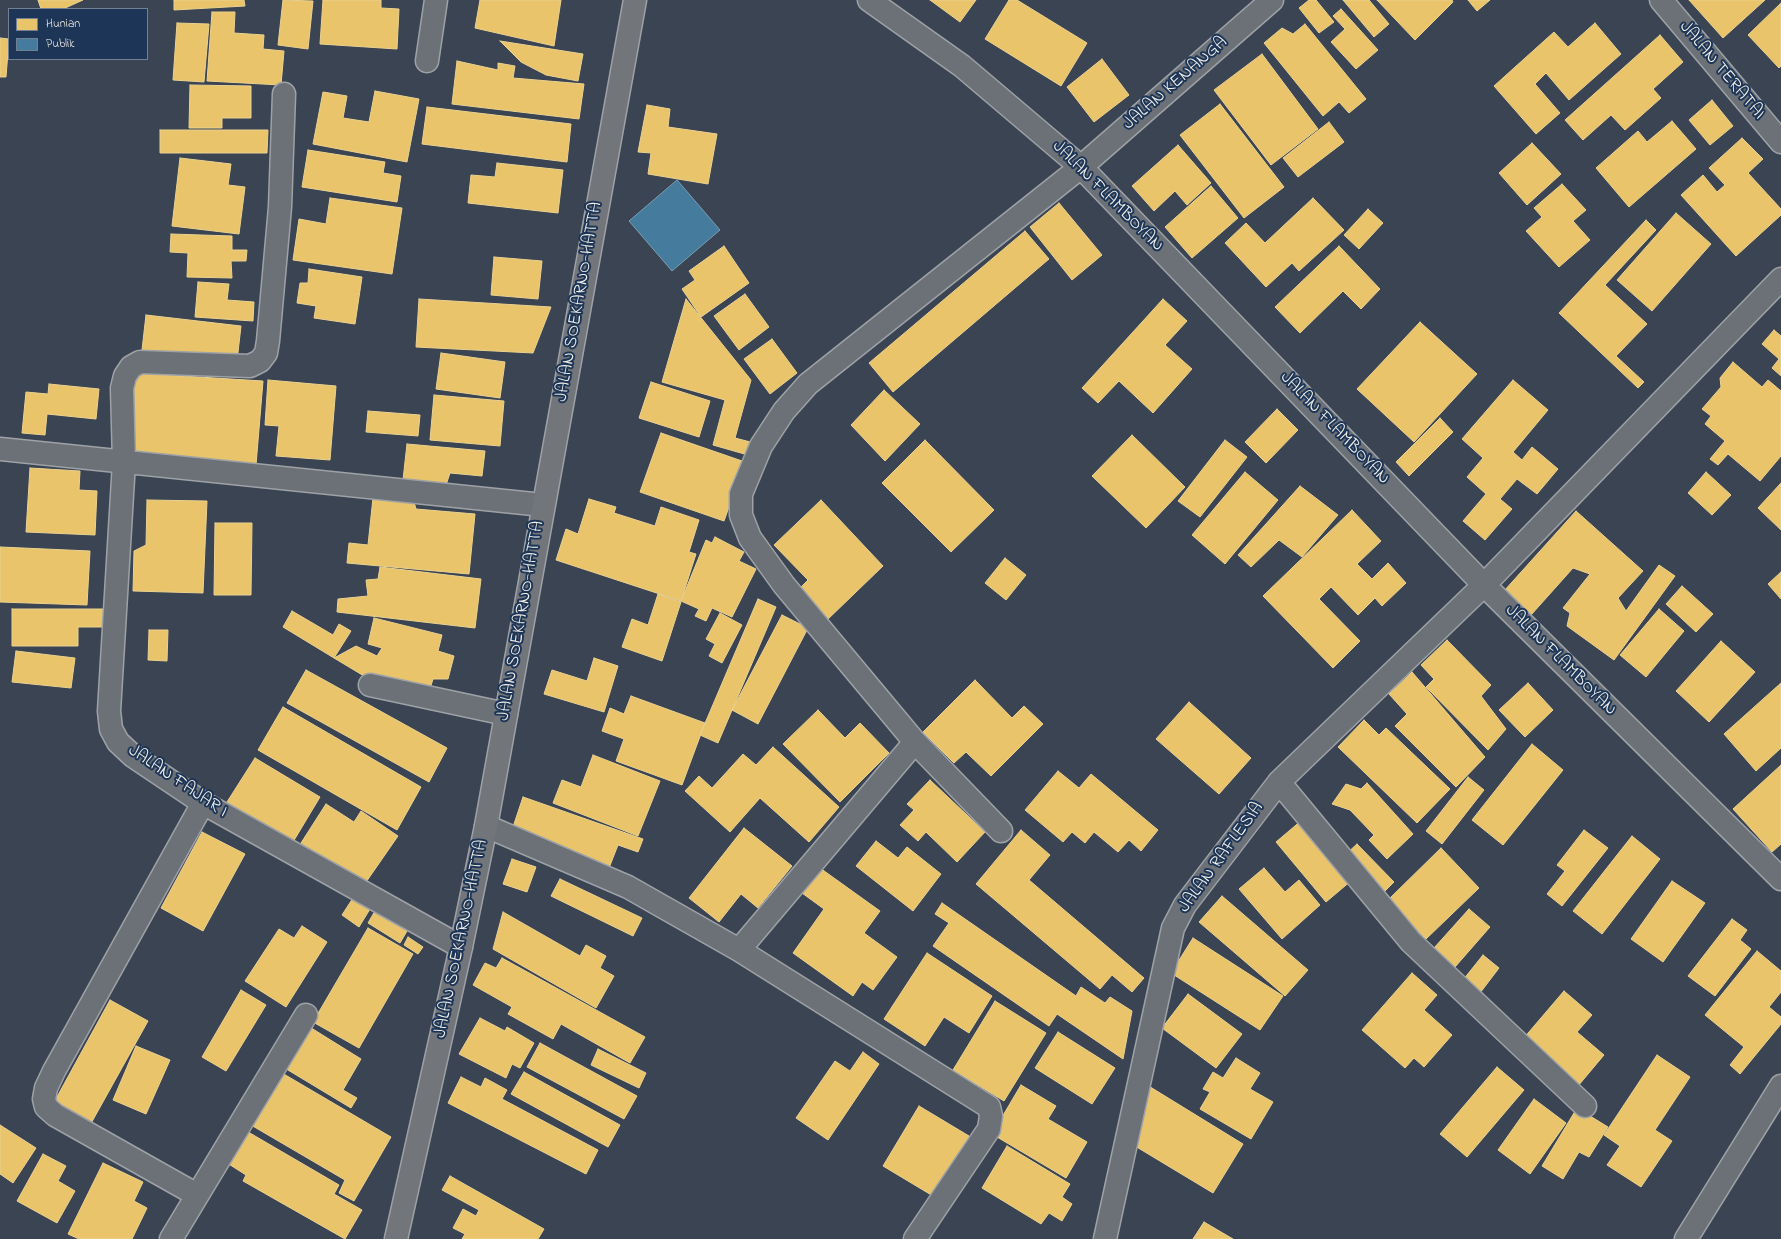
<!DOCTYPE html>
<style>
body{margin:0}
#map{position:relative;width:1781px;height:1239px;overflow:hidden;background:#3a4452;font-family:"Indie Flower",sans-serif}
canvas{display:block}
.legend{position:absolute;left:8px;top:8px;width:140px;height:52px;box-sizing:border-box;background:#1d3557;border:1px solid #738091;margin:0;padding:5px 7px;list-style:none;font-size:12px;color:#f4f1e8}
.legend li{display:flex;align-items:center;gap:8px;height:20px}
.legend b{width:20px;border:1px solid #738091}
</style>
<div id="map">
<canvas width="1781" height="1239"></canvas>
<ul class="legend">
<li><b style="height:11px;background:#e9c46a"></b>Hunian</li>
<li><b style="height:11px;background:#457b9d"></b>Publik</li>
</ul>
</div>
<script>
const ctx = document.querySelector('canvas').getContext('2d');
ctx.lineJoin = 'round';
function paint(path, color) { ctx.fillStyle = color; ctx.fill(path, 'evenodd'); }
const shape = rows => new Path2D(rows.map(r => 'M' + r).join(''));
function stroke(path, color, width, dash) { ctx.strokeStyle = color; ctx.lineWidth = width; ctx.lineCap = dash ? 'butt' : 'round'; ctx.setLineDash(dash || []); ctx.stroke(path); }
function write(font, color, halo, rows, align = 'center') {
  ctx.font = font + ' "Indie Flower",sans-serif'; ctx.lineWidth = 4; ctx.setLineDash([]); ctx.textBaseline = 'middle'; ctx.strokeStyle = halo; ctx.fillStyle = color; for (const [text, x, y, turn = 0] of rows) {
    ctx.save(); ctx.translate(x, y); ctx.rotate((+turn || 0) * Math.PI / 180); ctx.textAlign = isNaN(turn) ? turn : align; if (halo) ctx.strokeText(text, 0, 0); ctx.fillText(text, 0, 0); ctx.restore();
  }
}
const homes = shape([
 [38,0,83,0,63,9,41,9,38,0],
 [174,0,244,0,245,6,174,10,174,0],
 [283,0,313,1,308,49,278,45,283,0],
 [323,0,381,0,381,8,399,9,397,49,320,44,323,0],
 [480,0,561,0,554,46,475,28,480,0],
 [930,0,976,0,960,22,930,0],
 [1009,0,1017,0,1087,43,1061,86,985,39,1009,0],
 [1309,0,1316,0,1334,22,1319,33,1299,8,1309,0],
 [1343,0,1369,0,1389,24,1374,37,1343,0],
 [1377,0,1452,0,1453,2,1415,40,1377,0],
 [1468,0,1490,0,1477,11,1468,0],
 [1689,0,1765,0,1723,38,1689,0],
 [1781,3,1781,66,1779,68,1748,35,1781,3],
 [1341,9,1378,50,1356,69,1331,42,1345,29,1333,16,1341,9],
 [212,12,235,12,234,33,264,35,263,49,284,51,281,85,207,81,212,12],
 [177,23,209,24,204,82,173,80,177,23],
 [1595,23,1621,54,1569,100,1546,73,1535,84,1560,113,1536,134,1494,86,1554,32,1568,47,1595,23],
 [1305,24,1366,99,1349,113,1339,102,1323,116,1264,43,1282,28,1293,34,1305,24],
 [1660,35,1683,62,1653,89,1661,98,1625,130,1611,115,1583,140,1565,120,1660,35],
 [0,38,9,39,6,77,0,77,0,38],
 [500,41,583,54,578,81,546,75,521,62,500,41],
 [1262,54,1318,129,1271,165,1214,90,1262,54],
 [1102,59,1129,95,1094,122,1067,87,1102,59],
 [457,61,498,70,498,63,515,66,513,78,584,84,579,119,452,104,457,61],
 [190,85,251,86,251,118,222,118,222,128,189,128,190,85],
 [375,91,419,99,407,162,313,144,323,92,347,96,343,118,369,122,375,91],
 [1712,100,1733,126,1710,145,1689,120,1712,100],
 [1220,104,1284,187,1244,218,1180,135,1220,104],
 [647,105,670,109,668,127,717,134,708,184,648,174,651,153,638,152,647,105],
 [427,107,571,124,567,162,422,144,427,107],
 [1672,121,1696,149,1629,207,1596,168,1638,131,1647,142,1672,121],
 [1329,122,1344,142,1298,177,1283,158,1329,122],
 [160,130,268,130,267,153,160,153,160,130],
 [1742,138,1763,159,1748,173,1781,209,1781,215,1736,256,1681,195,1703,175,1717,192,1725,185,1709,168,1742,138],
 [1532,143,1561,174,1527,205,1499,173,1532,143],
 [1178,145,1211,183,1187,205,1175,191,1154,211,1132,186,1178,145],
 [308,150,385,162,383,173,401,176,397,202,302,187,308,150],
 [180,158,231,164,228,185,245,187,239,234,172,226,180,158],
 [497,163,563,170,558,213,468,203,471,175,495,177,497,163],
 [1562,184,1586,210,1573,221,1590,240,1559,267,1526,231,1542,217,1534,208,1562,184],
 [1211,186,1238,218,1192,258,1165,227,1211,186],
 [330,198,402,208,392,274,293,260,299,219,326,224,330,198],
 [1313,198,1344,230,1299,271,1292,263,1266,287,1225,243,1246,223,1265,243,1313,198],
 [1059,203,1102,255,1072,280,1030,227,1059,203],
 [1368,209,1383,223,1359,249,1344,235,1368,209],
 [1676,213,1711,244,1652,311,1617,280,1676,213],
 [1646,220,1656,230,1605,285,1647,324,1616,356,1644,382,1638,388,1559,313,1646,220],
 [1025,231,1049,259,893,392,869,363,1025,231],
 [171,234,232,236,232,250,247,250,246,261,231,261,232,278,187,277,188,253,170,252,171,234],
 [724,246,749,283,701,317,682,289,695,280,689,271,724,246],
 [1339,246,1380,289,1361,309,1343,291,1300,333,1275,307,1339,246],
 [494,257,542,261,538,299,491,295,494,257],
 [309,269,362,277,355,324,314,318,316,306,297,303,300,283,308,283,309,269],
 [198,282,229,284,227,300,254,302,253,321,195,317,198,282],
 [745,294,769,327,739,350,714,316,745,294],
 [419,299,551,307,533,353,416,347,419,299],
 [686,299,751,380,735,438,758,444,755,457,713,445,725,400,662,382,686,299],
 [1163,299,1187,321,1165,345,1192,369,1153,413,1119,381,1098,403,1082,388,1163,299],
 [146,315,241,326,237,361,142,350,146,315],
 [1420,322,1477,374,1414,442,1357,389,1420,322],
 [1774,330,1781,336,1781,376,1772,368,1779,359,1762,344,1774,330],
 [772,339,797,373,770,394,744,359,772,339],
 [441,353,505,362,500,398,436,389,441,353],
 [1733,362,1762,387,1768,380,1781,391,1781,456,1760,481,1728,454,1718,465,1710,459,1725,441,1705,424,1711,416,1702,409,1721,387,1720,378,1733,362],
 [134,373,263,381,256,465,128,457,134,373],
 [268,380,336,386,330,460,276,456,279,426,265,425,268,380],
 [1513,380,1548,410,1513,452,1522,460,1532,447,1558,469,1537,494,1517,479,1500,499,1512,509,1485,540,1463,521,1486,494,1467,477,1483,458,1462,439,1513,380],
 [651,382,710,401,699,437,639,418,651,382],
 [49,384,99,389,96,419,47,414,45,435,22,433,26,392,48,394,49,384],
 [884,390,920,424,885,461,851,425,884,390],
 [434,395,504,401,500,446,430,440,434,395],
 [1277,409,1298,430,1266,463,1245,442,1277,409],
 [368,411,420,415,418,436,366,432,368,411],
 [1440,418,1453,432,1409,476,1396,462,1440,418],
 [661,433,745,462,724,521,640,492,661,433],
 [1132,435,1185,487,1146,528,1092,476,1132,435],
 [925,440,994,510,951,552,882,483,925,440],
 [1225,440,1247,457,1200,517,1178,501,1225,440],
 [407,444,485,451,482,476,450,473,446,485,403,480,407,444],
 [30,468,80,471,79,490,97,491,95,535,26,532,30,468],
 [1245,472,1278,500,1225,564,1192,535,1245,472],
 [1706,472,1731,495,1712,515,1688,493,1706,472],
 [1781,483,1781,530,1758,508,1781,483],
 [1300,486,1338,515,1302,557,1279,540,1251,567,1238,555,1300,486],
 [373,498,414,502,416,509,475,514,469,574,347,563,349,543,368,545,373,498],
 [589,499,616,507,614,513,655,526,661,507,699,520,689,552,696,554,681,601,556,560,566,529,578,534,589,499],
 [147,500,207,501,203,593,133,591,134,551,146,545,147,500],
 [821,500,883,566,826,621,797,591,808,580,774,545,821,500],
 [1352,510,1381,541,1357,564,1372,579,1388,563,1406,583,1382,606,1375,598,1358,615,1331,587,1319,599,1360,641,1333,668,1263,596,1352,510],
 [1576,511,1643,571,1618,598,1626,611,1659,565,1675,576,1614,660,1567,626,1570,613,1563,608,1590,574,1573,568,1531,615,1504,591,1576,511],
 [215,523,252,523,251,595,214,595,215,523],
 [715,537,744,552,739,561,756,569,732,617,712,608,706,621,695,616,699,609,681,601,706,540,712,543,715,537],
 [0,547,90,551,87,605,0,602,0,547],
 [1005,558,1026,575,1006,600,985,583,1005,558],
 [380,567,481,579,475,628,337,612,338,599,368,596,366,580,378,579,380,567],
 [1781,572,1781,599,1768,584,1781,572],
 [1682,586,1713,614,1696,632,1666,604,1682,586],
 [658,594,681,602,662,661,622,647,632,619,648,625,658,594],
 [758,599,776,607,718,743,700,735,758,599],
 [12,609,104,609,104,627,78,627,78,646,12,646,12,609],
 [1659,609,1684,631,1646,677,1620,655,1659,609],
 [292,611,333,635,339,624,351,631,334,658,283,627,292,611],
 [720,613,742,625,722,663,709,656,715,644,706,639,720,613],
 [782,615,808,628,758,724,732,710,782,615],
 [374,618,442,635,438,651,454,656,448,679,433,679,429,692,364,676,334,658,356,646,377,656,382,648,368,644,374,618],
 [149,630,168,630,167,661,148,660,149,630],
 [1447,640,1491,685,1481,696,1506,729,1488,750,1426,687,1434,679,1421,665,1447,640],
 [1721,641,1755,672,1709,722,1676,691,1721,641],
 [16,651,75,658,71,688,12,682,16,651],
 [594,658,618,666,604,712,544,694,552,670,587,681,594,658],
 [306,670,447,748,429,782,287,703,306,670],
 [1412,672,1485,757,1456,787,1395,726,1407,714,1389,694,1412,672],
 [975,680,1012,718,1024,706,1043,724,991,776,966,752,954,763,923,732,975,680],
 [1528,683,1553,710,1525,737,1499,710,1528,683],
 [1781,683,1781,748,1756,771,1724,734,1781,683],
 [631,696,705,723,682,785,616,761,624,739,602,731,610,708,624,714,631,696],
 [1189,702,1251,758,1219,794,1156,739,1189,702],
 [283,707,421,787,397,830,258,750,283,707],
 [818,710,845,738,860,723,889,753,840,802,783,744,818,710],
 [1364,720,1379,735,1386,728,1450,789,1417,823,1338,747,1364,720],
 [1532,744,1563,770,1503,845,1472,820,1532,744],
 [773,747,839,807,809,842,760,798,730,832,685,791,699,776,712,788,743,754,756,765,773,747],
 [593,755,660,781,638,836,553,803,562,780,581,787,593,755],
 [255,758,320,797,293,842,227,802,255,758],
 [1781,765,1781,844,1772,852,1733,809,1781,765],
 [1058,771,1079,788,1091,774,1158,830,1141,851,1129,840,1118,852,1094,832,1085,843,1072,832,1063,842,1025,810,1058,771],
 [1468,777,1484,790,1442,844,1426,831,1468,777],
 [930,780,985,832,957,862,926,832,918,841,900,825,914,810,907,804,930,780],
 [1367,783,1413,834,1387,859,1369,840,1374,835,1350,810,1332,804,1346,784,1361,789,1367,783],
 [523,797,643,839,638,852,618,845,609,868,511,833,523,797],
 [326,804,354,822,361,811,398,836,364,885,301,843,326,804],
 [1302,820,1352,880,1326,902,1276,842,1302,820],
 [744,828,792,866,758,908,741,894,719,922,689,898,744,828],
 [1021,830,1050,855,1029,880,1144,978,1132,992,1112,975,1100,989,976,884,1021,830],
 [1584,830,1608,848,1562,906,1547,894,1565,871,1557,865,1584,830],
 [202,832,245,854,203,931,161,908,202,832],
 [1632,836,1660,859,1602,934,1573,911,1632,836],
 [876,841,898,858,907,847,941,874,913,911,856,866,876,841],
 [1357,844,1394,882,1381,895,1344,856,1357,844],
 [1441,848,1479,888,1426,939,1388,900,1441,848],
 [512,859,536,867,527,892,503,884,512,859],
 [820,868,880,911,864,933,897,957,873,990,862,982,853,996,793,953,824,909,802,893,820,868],
 [1264,868,1285,892,1299,880,1320,905,1282,939,1239,889,1264,868],
 [560,879,642,918,633,936,551,896,560,879],
 [1672,881,1705,903,1663,962,1631,939,1672,881],
 [1222,896,1308,970,1285,996,1199,922,1222,896],
 [353,898,370,909,359,927,342,915,353,898],
 [942,903,1076,996,1081,987,1105,1003,1110,997,1132,1011,1123,1059,1057,1014,1049,1026,933,946,949,923,935,914,942,903],
 [1469,909,1490,927,1455,967,1434,948,1469,909],
 [375,911,407,931,400,943,368,923,375,911],
 [503,912,580,956,586,945,606,956,600,968,614,976,596,1008,493,949,503,912],
 [1732,919,1747,930,1740,940,1751,949,1715,996,1688,976,1732,919],
 [302,926,327,942,286,1007,245,981,279,929,294,938,302,926],
 [368,928,413,954,359,1048,313,1022,368,928],
 [408,937,423,947,418,954,404,945,408,937],
 [1193,938,1283,996,1260,1030,1171,973,1193,938],
 [1757,951,1781,971,1781,992,1769,1007,1781,1017,1781,1024,1740,1074,1730,1065,1744,1047,1705,1015,1757,951],
 [927,953,992,996,969,1033,944,1017,925,1046,884,1019,927,953],
 [1483,955,1499,968,1480,993,1463,980,1483,955],
 [502,958,645,1037,630,1063,561,1024,553,1039,508,1014,512,1007,473,985,485,963,496,968,502,958],
 [1412,973,1437,995,1424,1010,1452,1035,1424,1067,1414,1058,1405,1068,1362,1030,1412,973],
 [241,990,266,1005,226,1071,202,1057,241,990],
 [1564,991,1592,1015,1577,1032,1604,1055,1578,1086,1523,1039,1564,991],
 [1188,994,1242,1034,1216,1068,1162,1028,1188,994],
 [110,1000,148,1021,89,1127,52,1106,110,1000],
 [995,1001,1046,1033,1004,1101,953,1070,995,1001],
 [480,1018,505,1031,507,1027,534,1043,520,1068,512,1064,506,1078,459,1054,480,1018],
 [308,1026,361,1059,343,1090,357,1098,351,1108,283,1067,308,1026],
 [1058,1032,1115,1068,1092,1104,1035,1068,1058,1032],
 [540,1043,637,1096,624,1119,527,1067,540,1043],
 [136,1046,170,1060,146,1114,113,1100,136,1046],
 [598,1049,646,1073,639,1088,591,1065,598,1049],
 [863,1052,879,1064,828,1140,796,1118,835,1061,850,1071,863,1052],
 [1657,1055,1690,1077,1655,1130,1672,1141,1641,1187,1607,1165,1620,1146,1604,1135,1657,1055],
 [1236,1058,1260,1073,1250,1089,1273,1102,1251,1139,1200,1109,1210,1092,1203,1089,1213,1072,1223,1078,1236,1058],
 [1497,1067,1524,1090,1467,1157,1440,1134,1497,1067],
 [524,1072,620,1125,608,1147,511,1094,524,1072],
 [282,1073,391,1137,354,1201,339,1193,345,1180,251,1125,282,1073],
 [461,1077,481,1087,485,1078,507,1090,502,1099,598,1150,586,1174,448,1103,461,1077],
 [1021,1085,1056,1106,1048,1119,1087,1142,1066,1178,992,1134,1021,1085],
 [1147,1085,1243,1144,1213,1193,1135,1146,1147,1085],
 [1534,1099,1566,1123,1530,1174,1498,1150,1534,1099],
 [919,1106,969,1136,933,1196,883,1166,919,1106],
 [1577,1108,1608,1127,1589,1157,1579,1152,1563,1179,1542,1166,1577,1108],
 [0,1125,36,1148,13,1183,0,1174,0,1125],
 [243,1129,339,1185,334,1194,362,1210,345,1239,243,1181,246,1175,224,1161,243,1129],
 [1007,1146,1070,1184,1062,1197,1072,1204,1062,1221,1049,1213,1041,1224,982,1188,1007,1146],
 [43,1154,66,1166,58,1181,75,1191,57,1223,17,1201,43,1154],
 [103,1163,143,1182,134,1201,147,1208,132,1239,79,1239,68,1234,103,1163],
 [450,1176,544,1229,538,1239,462,1239,465,1234,453,1228,463,1209,476,1216,479,1210,442,1190,450,1176],
 [1204,1222,1233,1239,1193,1239,1204,1222]
]);
paint(homes, '#e9c46a');
stroke(homes, '#ecd290', 1);
const public = shape([
 [677,180,720,230,672,271,629,221,677,180]
]);
paint(public, '#457b9d');
stroke(public, '#7a9eb4', 1);
const street = shape([
 [869,0,962,66,1081,167,1484,585,1781,879],
 [1661,0,1781,142],
 [427,61,436,0],
 [284,94,280,207,268,341,266,353,260,361,250,366,140,362,131,367,125,376,122,388,124,462,109,711,111,729,118,742,133,756,203,803,461,947],
 [0,449,543,505],
 [370,685,506,714],
 [1279,782,1411,942,1585,1106],
 [486,826,628,887,739,950,989,1107,991,1116,989,1129,915,1239],
 [1001,831,915,742,784,585,750,538,741,515,741,494,761,446,784,411,808,384,1081,167,1272,0],
 [739,950,915,742],
 [197,1195,55,1115,46,1107,44,1099,46,1088,54,1071,203,803],
 [171,1239,306,1015],
 [1105,1239,1173,928,1185,905,1279,782,1484,585,1781,279],
 [1686,1239,1781,1086]
]);
const primary = shape([
 [396,1239,461,947,486,826,635,0]
]);
stroke(street, '#9ea2a7', 25);
stroke(primary, '#9ea2a7', 25);
stroke(street, '#6c7177', 22);
stroke(primary, '#72757a', 22);
write('18px', '#f4f1e8', '#1d3557', [
 ["JALAN TERATAI",1721,71,50],
 ["JALAN KENANGA",1176,84,-41],
 ["JALAN FLAMBOYAN",1107,197,45],
 ["JALAN SOEKARNO-HATTA",580,302,-80],
 ["JALAN FLAMBOYAN",1334,429,46],
 ["JALAN SOEKARNO-HATTA",522,621,-80],
 ["JALAN FLAMBOYAN",1560,661,45],
 ["JALAN FAJAR I",177,782,34],
 ["JALAN RAFLESIA",1222,858,-54],
 ["JALAN SOEKARNO-HATTA",462,939,-78]
]);
</script>
